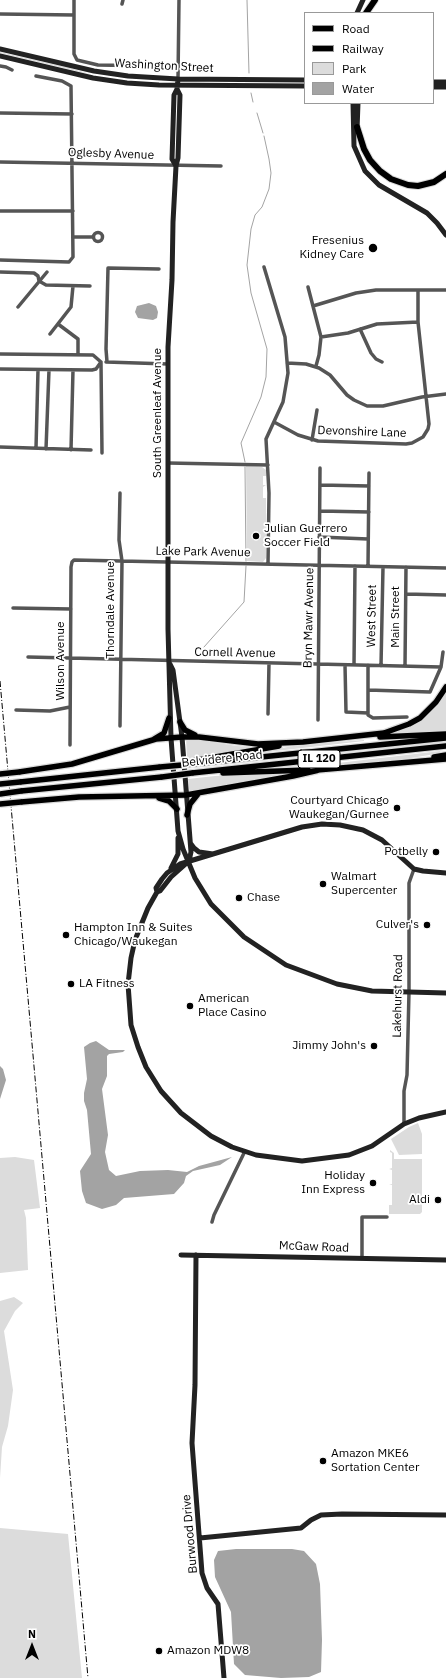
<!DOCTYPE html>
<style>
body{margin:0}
#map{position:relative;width:446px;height:1678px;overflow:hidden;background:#fff;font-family:"IBM Plex Sans",sans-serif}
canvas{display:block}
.legend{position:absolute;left:304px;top:12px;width:130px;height:92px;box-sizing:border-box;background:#fff;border:1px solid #999;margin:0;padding:5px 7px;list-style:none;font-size:12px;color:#000}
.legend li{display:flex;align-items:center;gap:8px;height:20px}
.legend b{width:20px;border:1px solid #999}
.north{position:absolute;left:12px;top:1626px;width:40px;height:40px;-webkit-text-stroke:3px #fff;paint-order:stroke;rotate:0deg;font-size:11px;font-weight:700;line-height:16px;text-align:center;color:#000}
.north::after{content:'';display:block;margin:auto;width:14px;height:18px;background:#000;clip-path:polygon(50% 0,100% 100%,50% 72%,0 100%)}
</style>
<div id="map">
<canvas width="446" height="1678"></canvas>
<ul class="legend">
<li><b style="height:5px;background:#000"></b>Road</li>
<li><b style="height:5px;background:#000"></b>Railway</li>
<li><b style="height:11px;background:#dcdcdc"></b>Park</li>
<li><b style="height:11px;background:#a3a3a3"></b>Water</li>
</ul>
<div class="north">N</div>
</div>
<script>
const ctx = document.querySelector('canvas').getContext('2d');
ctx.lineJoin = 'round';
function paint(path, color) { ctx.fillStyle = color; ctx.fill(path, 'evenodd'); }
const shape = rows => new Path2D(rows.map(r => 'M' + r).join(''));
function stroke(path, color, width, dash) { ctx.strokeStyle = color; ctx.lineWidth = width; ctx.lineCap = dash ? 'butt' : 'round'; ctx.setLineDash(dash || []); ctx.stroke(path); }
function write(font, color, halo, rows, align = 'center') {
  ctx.font = font + ' "IBM Plex Sans",sans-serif'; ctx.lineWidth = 3.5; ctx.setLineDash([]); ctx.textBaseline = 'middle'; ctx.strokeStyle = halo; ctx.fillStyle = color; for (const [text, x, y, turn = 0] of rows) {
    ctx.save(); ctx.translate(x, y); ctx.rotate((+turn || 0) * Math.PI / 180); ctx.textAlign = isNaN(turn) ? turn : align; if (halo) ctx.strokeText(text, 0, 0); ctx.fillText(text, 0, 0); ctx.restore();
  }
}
paint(shape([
 [0,52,70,68,93,75,0,53],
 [246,466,262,467,266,470,266,476,263,476,263,485,266,485,263,487,263,498,266,498,266,558,263,562,247,561],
 [446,690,446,731,386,735,411,725],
 [186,738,237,746,253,747,253,748,187,759],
 [364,740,364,741,232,756,300,745],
 [440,751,441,753,405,759,338,765,304,767],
 [298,772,191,793,189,789,188,779,215,776],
 [418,1123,422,1134,422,1154,399,1155,391,1139,409,1127],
 [390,1150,394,1153,394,1159,422,1159,422,1212,420,1214,389,1214,389,1205,392,1205,392,1185,389,1184,392,1184,392,1170,389,1169,392,1168,392,1153,390,1152],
 [15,1157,34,1160,40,1208,24,1210,26,1218,28,1270,0,1273,0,1158],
 [14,1297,23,1303,15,1311,4,1331,13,1390,8,1426,2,1447,0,1478,0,1301],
 [0,1528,68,1534,82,1678,0,1678]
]), '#dcdcdc');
paint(shape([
 [149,303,156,306,158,312,157,318,153,320,138,318,135,312,137,306],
 [96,1041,109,1050,125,1050,123,1052,109,1054,107,1056,107,1076,102,1089,108,1135,105,1152,109,1170,116,1176,140,1171,168,1170,187,1172,199,1166,232,1157,220,1165,193,1171,186,1176,184,1183,174,1194,124,1198,116,1205,102,1209,86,1203,82,1191,80,1171,91,1154,87,1110,84,1101,84,1093,87,1079,84,1047,90,1043],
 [0,1066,3,1069,6,1080,0,1099],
 [236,1549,292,1549,304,1551,316,1564,320,1584,322,1640,321,1672,309,1677,281,1678,245,1675,234,1664,231,1612,215,1577,214,1560,218,1551]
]), '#a3a3a3');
stroke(shape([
 [247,0,249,73],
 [251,93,253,102],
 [257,113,263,133],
 [245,462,241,443,261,397,266,377,267,349,251,293,247,265,251,229,255,215,262,207,269,189,271,173,269,159,264,136],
 [245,467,246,561],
 [204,647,244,602,246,566]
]), '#a3a3a3', 1);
const primary = shape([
 [180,722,185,730,195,735],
 [380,737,446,734],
 [154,739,164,733,169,718],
 [434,757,446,755],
 [192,761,279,746],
 [193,764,446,738],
 [317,770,446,759],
 [19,772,72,764,156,739,182,737,199,737,258,744,303,742,384,733,409,724,420,718,436,702,446,687],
 [192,773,446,746],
 [223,773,308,770],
 [20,782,160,767],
 [21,791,162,777],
 [159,798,169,801,177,809],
 [21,802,79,797,186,795,293,776,319,770],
 [187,815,190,804,198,794]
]);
const highway = shape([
 [366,13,375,0],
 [357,127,364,149,370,160,380,171,391,179,408,185,418,186,434,182,446,174]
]);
stroke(primary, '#dbdbdb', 8);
stroke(highway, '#dbdbdb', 8);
stroke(shape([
 [74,0,74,54,77,60,98,65,156,66],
 [122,4,123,0],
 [0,14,74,15],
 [0,66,6,67,12,70],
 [178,79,179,0],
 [0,113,72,114],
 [0,162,221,166],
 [0,211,73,211],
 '93.5 237a4.5 4.5 0 1 1 9 0a4.5 4.5 0 1 1-9 0Z',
 [73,237,93,237],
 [0,260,69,262,73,257,71,86,62,81,36,76],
 [264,267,285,337,288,373,283,402,266,439,269,493,268,564],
 [0,272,34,273,38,276,39,281,46,285,90,286],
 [308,287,321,337,319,355,316,366],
 [313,306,356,293,376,290,446,290],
 [18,307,47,272],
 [58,324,78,339,78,355],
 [360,329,371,353,376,359,382,362],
 [50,334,71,307,73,286],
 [321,337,348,333,377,324,418,322],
 [0,354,93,355,101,362],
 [106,362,168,364],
 [107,362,106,349,108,268,159,269],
 [101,363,102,453],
 [287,363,306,364,319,368,330,375,347,395,354,400,367,406,383,406,422,397,446,394],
 [0,369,92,370,96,369,101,362],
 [274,422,298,435,318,441,406,444,412,443,423,437,428,429,429,424,418,322,418,290],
 [312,440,317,410],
 [0,447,91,450],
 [36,448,38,370],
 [46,449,49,370],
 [71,450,73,370],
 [168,463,268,465],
 [320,485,369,486],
 [120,493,119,540,122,561,120,726],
 [320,511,369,512],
 [319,537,368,539],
 [368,566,369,473],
 [406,594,446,595],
 [13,608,71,609],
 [28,657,441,667],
 [345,665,346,712,368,713],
 [354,665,355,566],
 [368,665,368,715,373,718,407,717],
 [381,666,383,567],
 [405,666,406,567],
 [368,690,430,692,441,667,443,652],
 [16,710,50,711,70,707],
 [268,714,269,663],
 [318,720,320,468],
 [70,745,71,567,72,562,74,560,446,568],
 [404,1124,404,1091,407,1075,409,992,409,883,414,869],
 [212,1222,214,1215,245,1151],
 [362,1258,362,1217,387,1217]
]), '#555', 3.5);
stroke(shape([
 [357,13,363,0],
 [0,49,94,71,128,76,178,79,305,80],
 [0,56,93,78,127,83,159,85,305,86],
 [178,79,177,89,180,95,178,158,176,166,173,222,172,280,168,347,168,629,171,738,178,831,183,849,195,878,211,904,244,937,286,965,337,984,372,991,446,993],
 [433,82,446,82],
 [433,87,446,87],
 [353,103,354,146,365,171,379,185,427,213,437,223,446,235],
 [357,130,358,103],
 [176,166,172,159,174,95,177,89],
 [170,664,173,670,182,737,191,852,189,861],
 [191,844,194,848,199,852,213,854],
 [189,861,171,877,160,891,157,892,148,908,135,940,131,958,128,984,131,1025,138,1047,146,1067,161,1091,181,1113,211,1136,232,1147,256,1155,302,1161,349,1155,372,1146,404,1124,419,1118,446,1112],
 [171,868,178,854,178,838],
 [157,892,156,888,162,879,167,873,180,864,302,827,322,824,340,825,363,830,382,840,414,869,423,871,446,873],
 [181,1255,446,1260],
 [196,1255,195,1385,192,1443,202,1573,207,1588,218,1604,224,1678],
 [200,1538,301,1528,311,1520,321,1515,342,1514,446,1515]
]), '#222', 5);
stroke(primary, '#000', 5.5);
stroke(highway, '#000', 6);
stroke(shape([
 [0,681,88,1678]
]), '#000', 1, [6, 2, 1, 2]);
const primaryBridge = shape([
 [160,767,193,764],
 [0,774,19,772],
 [162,777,192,773],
 [0,784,20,782],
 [0,794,21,791],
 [0,804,21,802]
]);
stroke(primaryBridge, '#dbdbdb', 8, []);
stroke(primaryBridge, '#000', 5.5);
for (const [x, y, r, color] of [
 [373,248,5,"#000"],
 [256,536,4,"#000"],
 [397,808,4,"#000"],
 [436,852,4,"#000"],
 [323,884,4,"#000"],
 [239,898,4,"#000"],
 [427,925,4,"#000"],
 [66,935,4,"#000"],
 [71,984,4,"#000"],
 [190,1006,4,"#000"],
 [374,1046,4,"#000"],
 [373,1183,4,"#000"],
 [438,1200,4,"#000"],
 [323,1461,4,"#000"],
 [159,1651,4,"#000"]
]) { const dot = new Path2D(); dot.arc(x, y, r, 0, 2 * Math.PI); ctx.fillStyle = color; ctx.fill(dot); stroke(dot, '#fff', 1.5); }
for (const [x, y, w] of [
 [319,759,42]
]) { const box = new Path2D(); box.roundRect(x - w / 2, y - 9, w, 18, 3); ctx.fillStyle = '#fff'; ctx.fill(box); stroke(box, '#000', 1); }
write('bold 11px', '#000', null, [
 ["IL 120",319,759]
]);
write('12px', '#000', '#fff', [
 ["Washington Street",164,66,3],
 ["Oglesby Avenue",111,154,2],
 ["South Greenleaf Avenue",158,413,-90],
 ["Devonshire Lane",362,432,2],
 ["Lake Park Avenue",203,552,1],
 ["Thorndale Avenue",111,610,-90],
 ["West Street",372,616,-89],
 ["Main Street",396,617,-90],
 ["Bryn Mawr Avenue",309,618,-89],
 ["Cornell Avenue",235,653,1],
 ["Wilson Avenue",61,661,-90],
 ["Belvidere Road",222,759,-6],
 ["Lakehurst Road",398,996,-89],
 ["McGaw Road",314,1247,2],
 ["Burwood Drive",190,1534,-95]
]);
write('12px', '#000', '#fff', [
 ["Fresenius",364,241,"right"],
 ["Kidney Care",364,255,"right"],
 ["Julian Guerrero",264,529],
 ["Soccer Field",264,543],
 ["Courtyard Chicago",389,801,"right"],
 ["Waukegan/Gurnee",389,815,"right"],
 ["Potbelly",428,852,"right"],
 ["Walmart",331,877],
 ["Supercenter",331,891],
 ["Chase",247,898],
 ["Culver's",419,925,"right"],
 ["Hampton Inn & Suites",74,928],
 ["Chicago/Waukegan",74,942],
 ["LA Fitness",79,984],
 ["American",198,999],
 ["Place Casino",198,1013],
 ["Jimmy John's",366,1046,"right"],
 ["Holiday",365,1176,"right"],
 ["Inn Express",365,1190,"right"],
 ["Aldi",430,1200,"right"],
 ["Amazon MKE6",331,1454],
 ["Sortation Center",331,1468],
 ["Amazon MDW8",167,1651]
], 'left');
</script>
